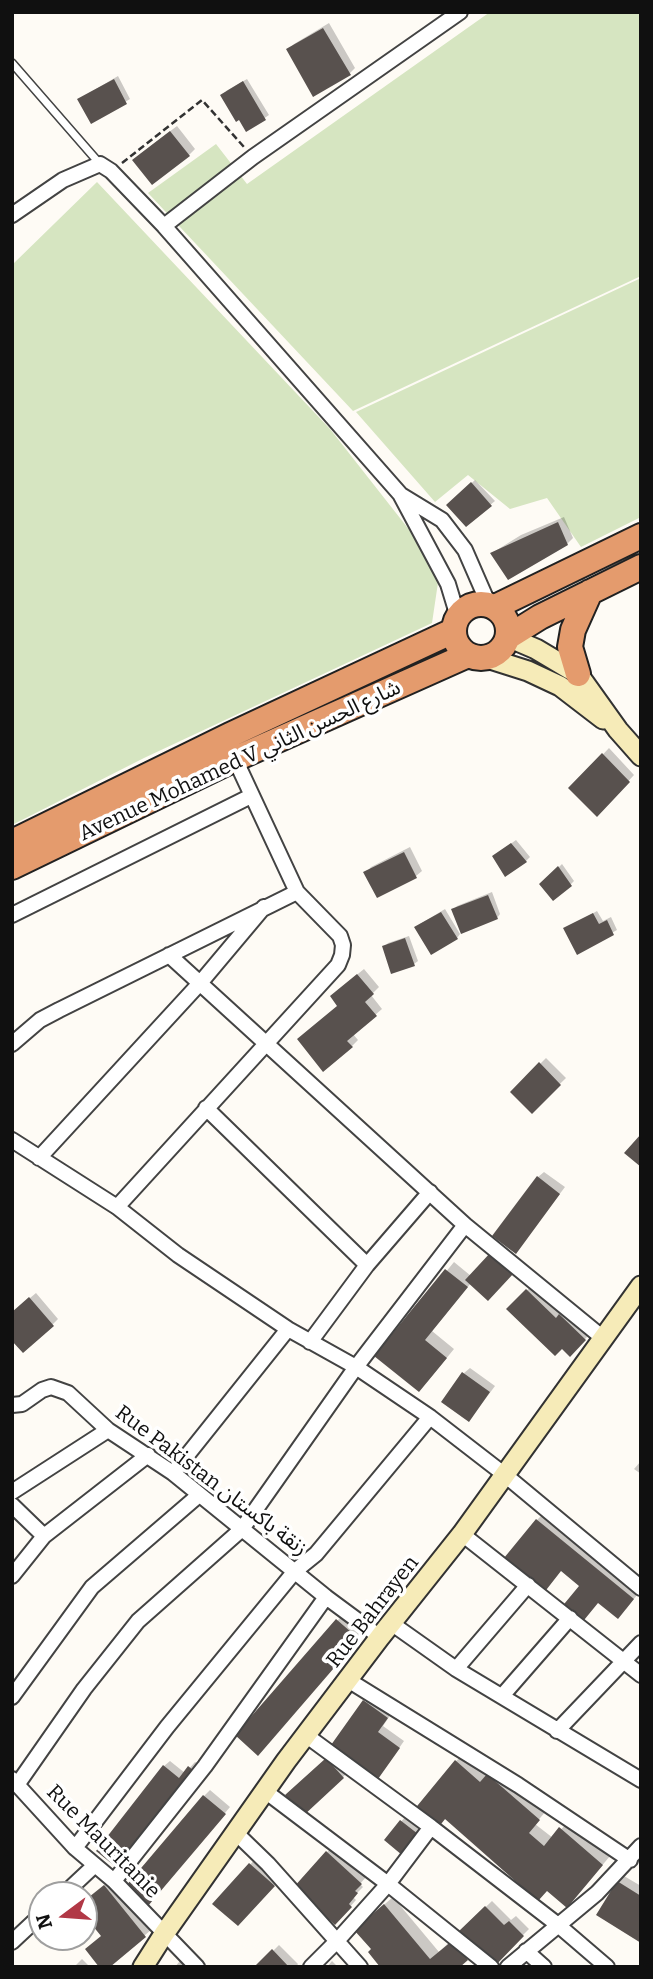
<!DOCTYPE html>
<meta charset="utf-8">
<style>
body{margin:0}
#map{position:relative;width:653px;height:1979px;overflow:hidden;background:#fefbf5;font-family:Bitter,serif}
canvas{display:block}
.frame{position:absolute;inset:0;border:14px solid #101010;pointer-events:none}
.north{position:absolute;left:28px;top:1881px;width:70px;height:70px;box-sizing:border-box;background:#fff;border:2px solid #9f9f9f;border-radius:50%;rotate:254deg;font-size:19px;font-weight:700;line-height:28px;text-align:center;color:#101010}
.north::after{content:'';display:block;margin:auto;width:24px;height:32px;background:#b13846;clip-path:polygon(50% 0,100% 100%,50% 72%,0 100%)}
</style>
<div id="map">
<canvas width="653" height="1979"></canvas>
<div class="frame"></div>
<div class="north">N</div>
</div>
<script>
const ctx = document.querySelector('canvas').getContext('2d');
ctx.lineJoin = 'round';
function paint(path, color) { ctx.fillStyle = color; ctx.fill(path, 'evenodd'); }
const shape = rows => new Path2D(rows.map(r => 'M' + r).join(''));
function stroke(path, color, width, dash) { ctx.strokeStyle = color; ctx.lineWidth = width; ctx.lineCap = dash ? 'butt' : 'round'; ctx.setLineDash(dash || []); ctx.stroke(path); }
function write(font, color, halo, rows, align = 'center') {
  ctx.font = font + ' Bitter,"Noto Sans Arabic",serif'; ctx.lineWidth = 7; ctx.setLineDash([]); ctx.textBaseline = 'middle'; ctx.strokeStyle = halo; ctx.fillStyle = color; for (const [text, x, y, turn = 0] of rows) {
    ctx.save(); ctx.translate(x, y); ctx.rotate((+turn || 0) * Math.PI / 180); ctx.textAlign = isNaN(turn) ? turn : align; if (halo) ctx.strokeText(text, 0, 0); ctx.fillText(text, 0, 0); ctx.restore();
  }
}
paint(shape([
 [490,12,641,12,641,276,353,411,148,193,216,144,247,184],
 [97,182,330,429,440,569,432,623,144,758,12,825,12,265],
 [641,278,641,517,581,547,547,498,510,509,468,475,435,502,356,412]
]), '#d6e5c1');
paint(shape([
 [329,23,355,68,349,74,288,50,294,44],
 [118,76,130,99,92,122,79,99],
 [247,79,269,115,247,130,226,91],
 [177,126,195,149,189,155,140,154],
 [475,480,495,501,466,525,448,505],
 [564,517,573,538,567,544,492,553,521,535],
 [609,748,634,775,597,815,571,788],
 [516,840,530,857,526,861,498,853],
 [410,847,422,871,416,876,366,873,371,867],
 [562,864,574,881,571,884,541,885],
 [492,892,500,914,497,918,453,910,457,906],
 [445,909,460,934,457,938,420,924],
 [597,911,603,921,611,917,617,930,577,952,565,929],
 [409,936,418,961,414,964,384,947,388,943],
 [364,969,379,987,371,995,382,1009,353,1034,358,1040,352,1046,305,1033,339,1005,338,990],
 [546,1058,566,1078,532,1111,512,1092],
 [544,1172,565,1187,521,1245,538,1177],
 [454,1262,471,1276,471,1283,432,1331,454,1349,427,1382,377,1356],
 [533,1284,591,1333,570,1354,509,1309],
 [36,1293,58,1319,52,1325,12,1313],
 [470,1368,495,1386,474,1414,464,1373],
 [641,1461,641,1474,634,1469],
 [545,1512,641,1590,626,1609,582,1585,562,1569,537,1520],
 [345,1612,366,1630,266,1745,238,1735],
 [371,1695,393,1711,383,1726,404,1741,383,1771,333,1745],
 [333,1754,349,1771,343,1777,287,1795],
 [464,1754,546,1811,535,1824,553,1838,569,1821,610,1856,575,1898,446,1818,438,1826,456,1761],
 [170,1761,185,1773,195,1762,197,1763,122,1859,164,1766],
 [210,1790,230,1807,154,1898,204,1796],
 [405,1817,421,1829,406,1849,386,1840],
 [333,1847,366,1877,360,1884,363,1887,353,1897,356,1900,341,1917,327,1852],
 [256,1858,280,1879,238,1924,215,1904],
 [624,1876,641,1886,641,1941,618,1882],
 [111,1880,151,1930,107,1967,103,1935,84,1912,84,1903],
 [393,1897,439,1952,492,1901,511,1920,516,1916,529,1929,493,1965,477,1949,459,1966,373,1949,364,1922],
 [279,1945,298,1964,296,1967,257,1967],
 [183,1957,194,1967,175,1967],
 [82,1959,90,1967,74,1967],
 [332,1961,338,1967,327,1967]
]), '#0003');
paint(shape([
 [323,28,351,75,313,97,286,49],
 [114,79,127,104,91,124,77,99],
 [243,81,266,120,246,132,239,120,236,122,220,95],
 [170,131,190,156,152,185,132,160],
 [471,482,492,506,466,527,446,505],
 [558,522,568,545,508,580,490,553],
 [602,753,630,782,597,817,568,788],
 [511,843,527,862,505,877,492,856],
 [404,852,417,878,377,898,363,872],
 [558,866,572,886,553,901,539,884],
 [488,895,498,919,461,934,451,909],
 [441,912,458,939,431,955,414,927],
 [593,913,599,924,607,920,614,935,577,955,563,928],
 [405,938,415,966,391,974,382,946],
 [357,974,374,994,365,1002,377,1016,347,1041,353,1047,323,1072,297,1039,337,1006,330,996],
 [539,1062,561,1085,532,1114,510,1092],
 [641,1134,641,1167,624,1153],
 [537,1176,560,1194,516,1254,492,1236],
 [491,1252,514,1273,488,1301,465,1280],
 [445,1269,468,1287,425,1340,447,1358,419,1392,374,1356],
 [526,1289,556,1318,559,1314,586,1340,570,1357,562,1349,555,1356,506,1309],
 [29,1297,54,1326,23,1353,12,1341,12,1312],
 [462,1372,490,1392,469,1422,441,1402],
 [536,1519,634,1599,618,1619,598,1603,580,1625,560,1609,579,1586,561,1571,543,1594,504,1558],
 [336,1619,359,1639,258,1756,235,1735],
 [363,1700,388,1718,378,1732,400,1748,378,1779,331,1745],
 [326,1758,344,1778,303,1816,285,1795],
 [455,1760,480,1782,487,1774,540,1820,529,1833,544,1846,559,1827,603,1865,567,1908,547,1891,538,1901,445,1819,438,1828,413,1811],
 [163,1765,179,1778,188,1766,193,1770,116,1867,96,1851],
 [203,1795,226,1814,148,1906,125,1887],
 [400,1820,418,1834,402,1855,384,1840],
 [326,1851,362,1884,355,1891,358,1893,349,1904,352,1907,335,1925,293,1888],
 [249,1863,275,1886,238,1926,212,1904],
 [617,1881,641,1896,641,1943,596,1915],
 [104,1885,146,1937,110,1967,99,1967,85,1949,101,1936,84,1915,84,1901],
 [384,1904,430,1959,452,1941,468,1960,460,1967,380,1967,368,1952,371,1949,354,1930],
 [485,1906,504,1925,509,1921,524,1936,494,1967,458,1932],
 [272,1949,289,1967,254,1967]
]), '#58514e');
const lane = shape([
 [12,63,100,164]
]);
const street = shape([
 [12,215,63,180,100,164,111,171,164,226,400,494,448,584,458,617],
 [164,226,253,157,460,12],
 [401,495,442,520,465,550,489,605],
 [12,915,251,796],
 [169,955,465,1225,603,1338],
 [12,1044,40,1020,59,1010,297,892],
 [206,1108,367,1265],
 [12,1140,117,1207,178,1255,288,1329,356,1367,430,1417,505,1475,641,1588],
 [39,1158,201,982,264,907],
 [117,1207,338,965,342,955,343,945,340,936,297,892,235,759],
 [310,1342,367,1265,430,1192],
 [12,1405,22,1404,42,1390,51,1387,68,1393,108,1430,173,1473,326,1597,380,1637],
 [173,1473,288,1329],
 [12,1492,108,1430],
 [12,1505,44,1536],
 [462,1534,641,1675],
 [12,1576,44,1536,148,1455],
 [391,1623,456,1669,641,1780],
 [456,1669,528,1585],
 [348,1680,518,1785,630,1860],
 [502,1696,570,1618],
 [12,1697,92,1587,199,1495],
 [557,1731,641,1643],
 [307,1736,431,1827,558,1925,607,1967],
 [12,1779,75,1848,114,1881,197,1967],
 [17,1785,84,1689,138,1621,242,1529,356,1367,465,1225],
 [265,1791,388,1884,491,1967],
 [235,1832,268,1864,360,1967],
 [75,1848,167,1727,295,1571,316,1554,430,1417],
 [114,1881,205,1766,326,1597],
 [63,1895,95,1865],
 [12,1942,42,1914],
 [526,1951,544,1967],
 [311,1967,336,1942,388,1884,431,1827],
 [508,1967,597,1893,641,1846]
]);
const secondary = shape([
 [508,637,536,649,578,674,618,730,641,756],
 [487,658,528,671,560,686,603,719],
 [143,1967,164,1934,286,1761,380,1637,462,1534,641,1286]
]);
const highway = shape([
 '454 631a27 27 0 1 1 54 0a27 27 0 1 1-54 0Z',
 [495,607,641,536],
 [508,637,540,617,641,567],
 [578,674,570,647,573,630,590,592],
 [12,842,230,735,453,631],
 [12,867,235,759,468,655]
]);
stroke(lane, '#434343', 10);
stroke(street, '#434343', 18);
stroke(secondary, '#323232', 23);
stroke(highway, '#212121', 28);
stroke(shape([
 [122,163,202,100,244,147]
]), '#323232', 2.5, [7, 3.5]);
stroke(lane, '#fff', 7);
stroke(street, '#fff', 14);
stroke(secondary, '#f6ebb8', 19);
stroke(highway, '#e49b6d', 24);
write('21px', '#101010', '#fff', [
 ["Avenue Mohamed V شارع الحسن الثاني",240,761,-25],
 ["Rue Pakistan زنقة باكستان",211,1481,37],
 ["Rue Bahrayen",373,1612,-52],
 ["Rue Mauritanie",103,1842,45]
]);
</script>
